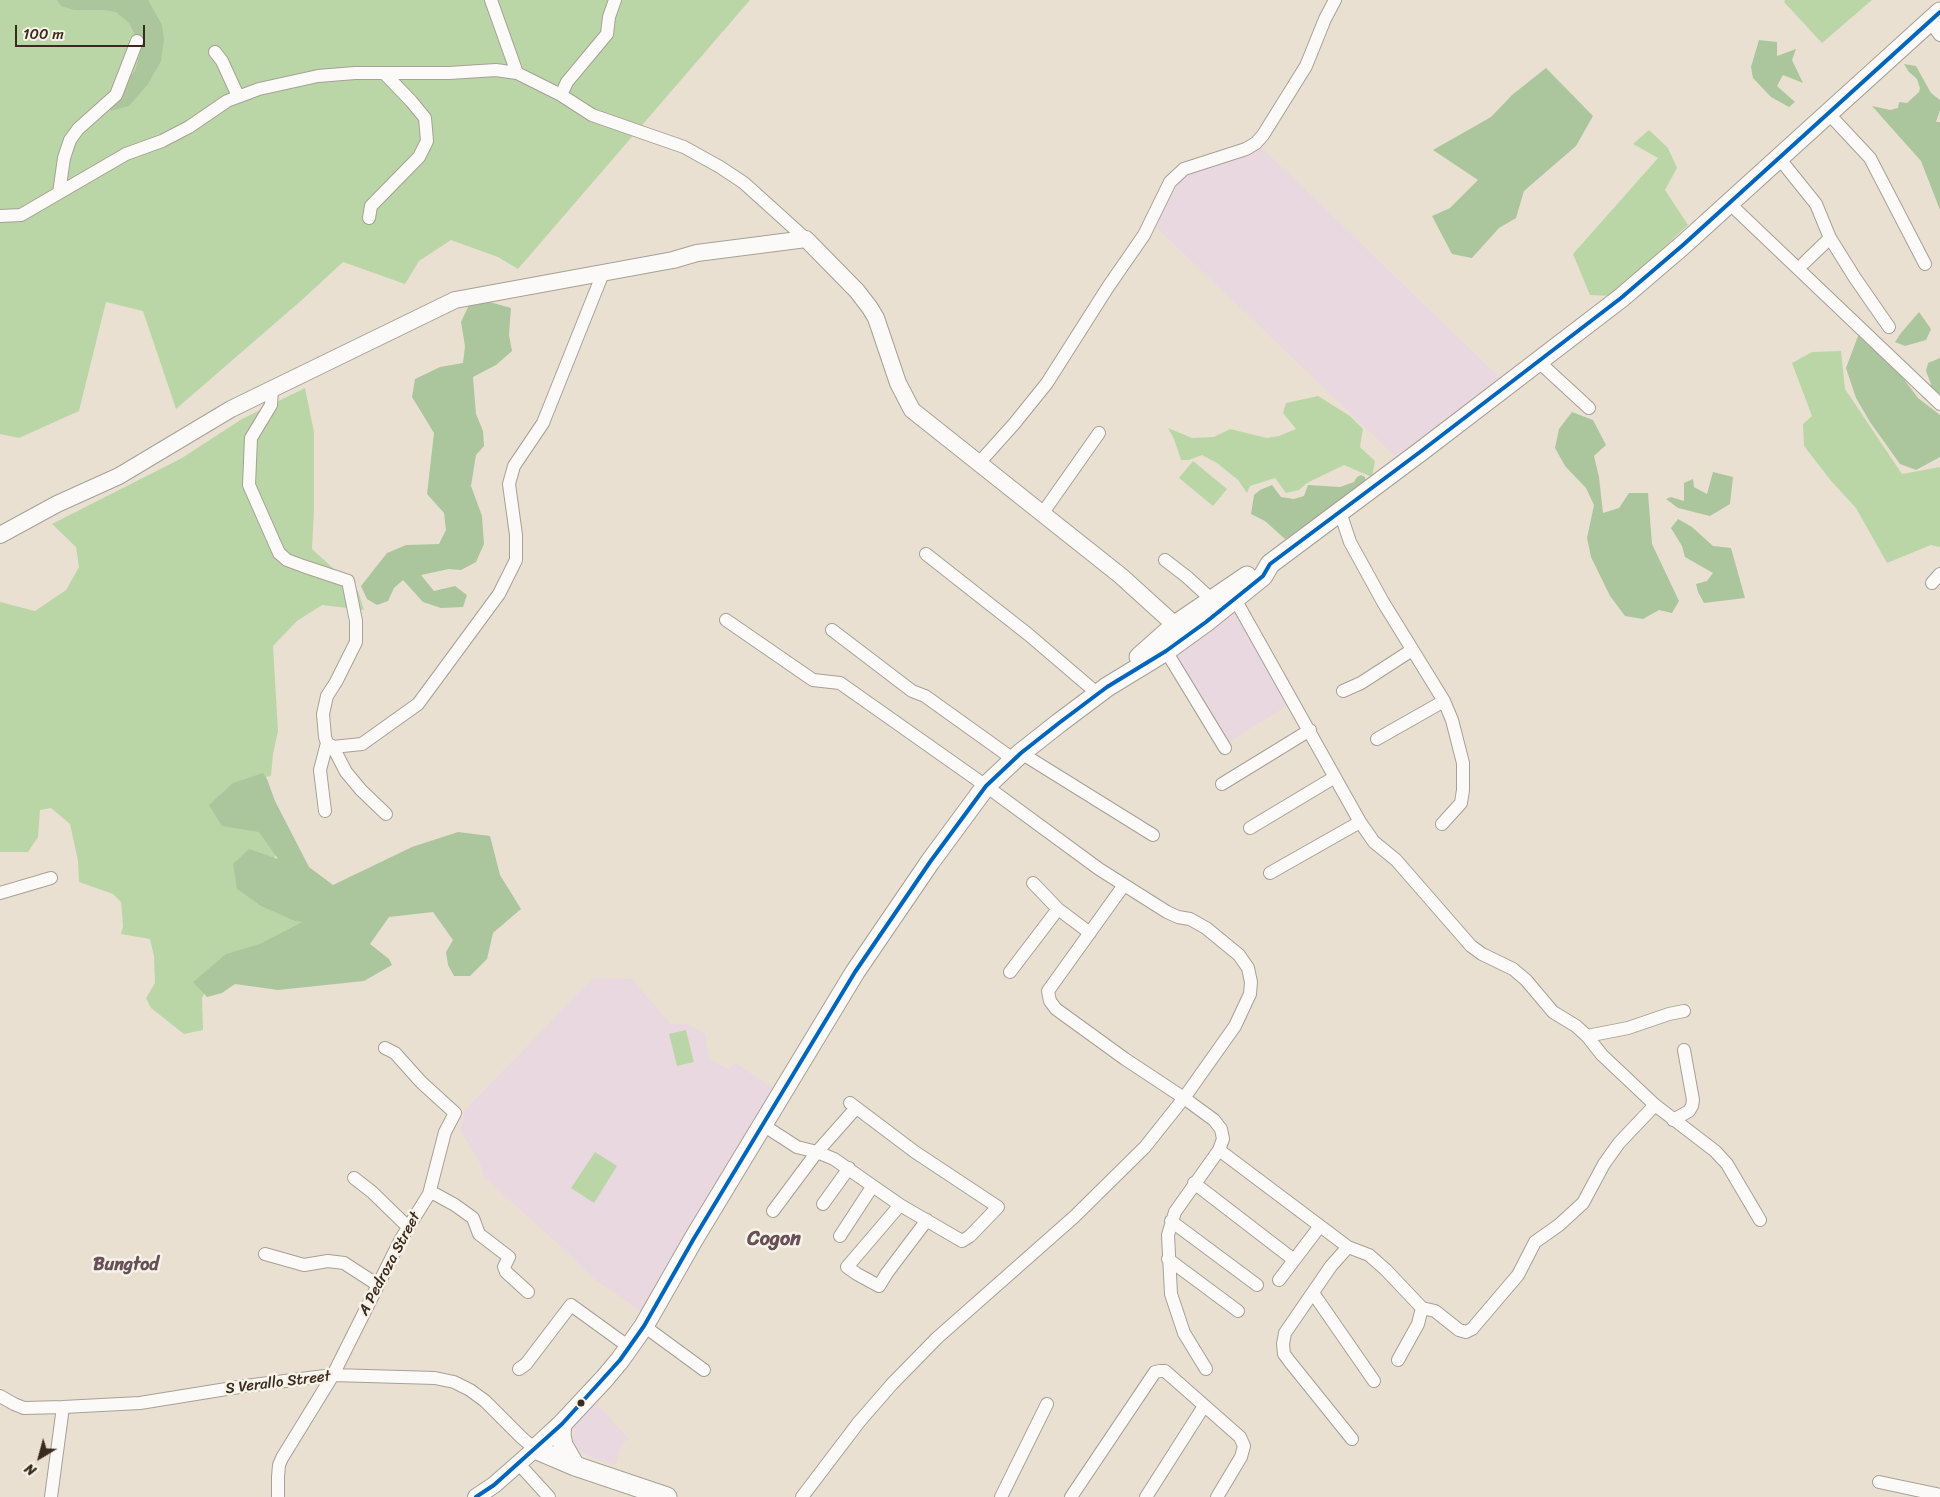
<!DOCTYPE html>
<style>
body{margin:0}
#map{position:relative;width:1940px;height:1497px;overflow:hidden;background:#e9e0d2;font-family:Sriracha,sans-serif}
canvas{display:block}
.north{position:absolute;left:15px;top:1432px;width:50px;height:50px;-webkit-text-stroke:4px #f7f3e8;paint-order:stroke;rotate:217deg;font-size:14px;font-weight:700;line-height:20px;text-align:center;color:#3b2a1e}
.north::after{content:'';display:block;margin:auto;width:18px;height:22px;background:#3b2a1e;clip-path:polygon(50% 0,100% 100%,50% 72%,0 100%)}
.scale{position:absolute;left:15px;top:25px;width:130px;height:22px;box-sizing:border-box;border:2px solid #3b2a1e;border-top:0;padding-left:6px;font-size:15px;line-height:18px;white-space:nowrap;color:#3b2a1e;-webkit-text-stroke:4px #f7f3e8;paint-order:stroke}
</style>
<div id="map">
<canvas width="1940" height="1497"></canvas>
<div class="north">N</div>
<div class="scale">100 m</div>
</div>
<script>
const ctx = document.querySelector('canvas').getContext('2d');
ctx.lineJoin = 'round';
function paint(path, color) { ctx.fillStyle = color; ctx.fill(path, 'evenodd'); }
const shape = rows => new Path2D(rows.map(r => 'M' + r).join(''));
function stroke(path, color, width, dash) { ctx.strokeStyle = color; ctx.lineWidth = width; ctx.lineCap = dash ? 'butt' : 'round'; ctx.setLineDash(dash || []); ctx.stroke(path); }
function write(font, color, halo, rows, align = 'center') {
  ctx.font = font + ' Sriracha,sans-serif'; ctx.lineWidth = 5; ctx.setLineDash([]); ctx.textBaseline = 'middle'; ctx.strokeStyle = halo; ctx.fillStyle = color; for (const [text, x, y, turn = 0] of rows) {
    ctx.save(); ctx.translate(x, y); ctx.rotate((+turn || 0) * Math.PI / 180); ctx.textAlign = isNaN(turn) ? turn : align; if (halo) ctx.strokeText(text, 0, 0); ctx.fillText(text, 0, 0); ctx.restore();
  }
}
paint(shape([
 [1257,143,1500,378,1396,457,1157,228,1165,192,1174,174],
 [1233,606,1292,702,1227,744,1171,651],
 [593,978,632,979,671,1024,688,1024,705,1034,709,1059,728,1069,736,1063,777,1091,642,1312,593,1278,568,1253,483,1176,480,1163,460,1130,465,1110],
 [595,1402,629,1439,621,1445,616,1465,590,1457,578,1449,573,1444,574,1427]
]), '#ead8e0');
paint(shape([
 [0,0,750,0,518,269,498,257,451,240,419,261,405,284,343,262,303,299,176,409,143,311,106,302,79,411,19,438,0,434],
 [1785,0,1872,0,1822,43,1784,2],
 [1649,130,1668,148,1677,168,1665,190,1688,225,1612,296,1590,295,1573,254,1658,158,1633,144],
 [1841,351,1845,389,1902,474,1940,467,1940,547,1931,545,1887,563,1856,508,1832,482,1804,446,1803,424,1812,416,1792,363,1812,352],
 [305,388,314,432,314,510,312,549,358,591,364,610,322,605,297,621,273,646,278,731,273,754,271,776,260,778,258,823,281,846,273,860,313,930,215,974,202,998,203,1030,184,1034,151,1008,146,998,155,983,154,956,150,939,121,934,123,926,121,902,113,894,79,882,78,861,70,824,51,808,40,810,38,837,28,852,0,852,0,602,35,611,66,590,79,567,76,547,52,524,182,458,242,419],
 [1318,396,1350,416,1363,429,1360,447,1375,461,1372,477,1344,465,1307,483,1299,490,1286,493,1275,478,1250,486,1247,493,1238,480,1217,463,1202,455,1189,460,1181,460,1174,439,1168,428,1192,438,1214,437,1230,429,1267,438,1279,436,1296,429,1283,413,1286,403],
 [1193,461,1227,489,1213,506,1179,478],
 [686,1030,694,1062,677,1066,669,1034],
 [595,1152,617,1166,594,1203,571,1188]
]), '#bbd6a6');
paint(shape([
 [57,0,148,0,162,25,164,39,161,61,148,84,129,106,111,111,111,98,135,71,140,52,138,41,129,23,116,12,103,10,74,10,61,6],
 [1759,40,1777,42,1777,56,1796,49,1792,60,1803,83,1783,75,1777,86,1795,102,1789,107,1771,97,1753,78,1751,67],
 [1904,64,1916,66,1931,93,1940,100,1940,110,1936,122,1940,122,1940,210,1921,161,1872,106,1890,110,1898,108,1899,102,1907,103,1919,92,1920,88,1917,79,1909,72],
 [1546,68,1593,116,1576,146,1524,191,1516,218,1499,228,1472,258,1452,254,1432,216,1450,208,1478,180,1433,150,1491,117,1512,95],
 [486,301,511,308,509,335,512,351,496,365,473,377,476,414,483,431,484,446,476,455,471,486,482,516,484,544,476,562,461,570,449,569,421,575,434,591,455,586,467,595,463,607,441,608,423,602,403,580,394,588,388,601,377,605,367,599,361,586,387,553,406,545,439,544,446,530,444,513,427,494,434,433,412,397,415,379,440,367,463,363,465,346,461,322,469,305],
 [1919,312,1931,329,1926,340,1905,346,1895,342,1901,333],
 [1866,333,1888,358,1918,398,1940,415,1940,457,1916,470,1900,464,1870,422,1856,398,1846,368,1858,336],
 [1940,358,1940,394,1930,386,1931,384,1926,371,1928,363],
 [1572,412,1593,420,1606,445,1594,456,1599,477,1603,513,1619,508,1629,493,1648,493,1652,544,1679,601,1672,613,1659,610,1643,619,1625,616,1610,596,1591,557,1587,538,1594,505,1586,488,1565,466,1555,448,1559,429],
 [1713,472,1733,477,1730,504,1710,516,1678,508,1666,499,1671,497,1684,501,1684,483,1693,479,1694,487,1707,494],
 [1361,475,1365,477,1366,482,1299,532,1285,539,1265,521,1251,514,1254,495,1260,490,1272,485,1281,497,1294,499,1304,496,1308,485,1340,487,1354,482,1357,477],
 [1678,519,1692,527,1713,546,1731,548,1745,598,1704,603,1698,592,1696,584,1707,581,1713,573,1685,557,1682,546,1671,528],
 [263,773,267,779,275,801,309,867,333,885,412,847,458,832,490,836,500,875,521,909,493,933,487,959,470,976,454,976,448,965,446,952,453,940,433,912,389,917,370,944,389,959,392,965,364,981,278,990,235,984,222,993,207,997,193,982,226,954,260,944,302,922,295,921,261,906,237,889,233,864,249,849,278,859,259,832,222,826,209,805,233,783]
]), '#abc69c');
const minor = shape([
 [491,0,517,73],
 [1929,20,1940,35],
 [215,52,222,61,238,96],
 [561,95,567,82,607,34,609,17,615,0],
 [1828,113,1870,158,1925,264],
 [1779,158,1816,204,1830,238,1855,278,1889,327],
 [59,193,64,158,70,140,78,129,116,95,137,41],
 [1729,203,1940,404],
 [0,216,21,215,126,154,162,141,189,127,227,101,259,89,318,76,355,73,449,73,496,70,517,73,561,95,592,115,684,147,720,167,744,183,806,239],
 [369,218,371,206,419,157,427,141,425,118,411,101,384,73],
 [1804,263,1830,238],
 [1539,362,1589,408],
 [272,389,271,405,251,438,249,485,279,553,287,560,303,566,348,581,356,621,356,642,336,682,327,696,323,714,325,737,327,743,333,747,362,744,418,704,499,594,516,560,516,535,509,484,514,466,543,423,603,273],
 [979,463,1014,424,1047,383,1108,287,1144,235,1170,182,1184,169,1246,149,1256,143,1263,135,1306,66,1325,19,1335,0],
 [1340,512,1350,542,1383,602,1444,701,1452,720,1463,763,1463,790,1461,803,1442,824],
 [1042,514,1099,433],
 [926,554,1029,635,1098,694],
 [1165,560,1187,577,1211,599],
 [1932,583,1940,574],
 [1231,592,1360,822,1374,842,1396,860,1471,946,1482,954,1513,969,1526,980,1553,1012,1576,1026,1587,1036,1602,1055,1655,1105,1715,1151,1727,1164,1760,1220],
 [726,620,813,680,840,683,986,786,1099,869,1167,912,1178,917,1190,919,1206,928,1239,955,1248,968,1251,982,1250,994,1235,1026,1184,1098,1145,1147,1074,1217,937,1338,892,1384,859,1422,802,1497],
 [832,630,912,691,925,696,1013,759],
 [1166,651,1225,748],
 [1343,691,1361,683,1412,650],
 [1377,739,1444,701],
 [333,747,346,772,361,790,386,814],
 [1021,753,1153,835],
 [1222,784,1310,730],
 [325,811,320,770,327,743],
 [1250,828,1335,777],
 [1270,873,1360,822],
 [1033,883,1058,909,1090,933],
 [1124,885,1048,991,1050,1001,1056,1009,1125,1059,1184,1098,1214,1120,1221,1129,1223,1139,1219,1150,1175,1212,1168,1235,1171,1294,1184,1333,1206,1369],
 [0,893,51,878],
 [1010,972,1058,909],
 [1587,1036,1628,1028,1669,1014,1684,1011],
 [1673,1120,1689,1111,1692,1106,1693,1100,1684,1050],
 [763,1125,797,1147,817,1152,834,1159,900,1205,962,1241,970,1236,998,1207,915,1152,850,1103],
 [1219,1150,1348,1247,1369,1255,1386,1270,1422,1308,1418,1324,1398,1360],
 [354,1178,372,1192,408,1227],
 [1194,1183,1294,1260],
 [429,1194,435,1194,455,1205,473,1218,479,1234,509,1257,504,1267,506,1272,528,1292],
 [823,1204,849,1168],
 [900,1205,847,1267,857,1274,879,1286,887,1273,927,1220],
 [773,1211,817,1152,856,1108],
 [1171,1221,1257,1285],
 [840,1236,872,1187],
 [1348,1247,1331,1266,1285,1333,1283,1344,1284,1354,1290,1362,1352,1439],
 [265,1254,304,1265,328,1261,344,1263,378,1285],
 [1168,1259,1238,1311],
 [1279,1280,1320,1226],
 [1313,1293,1374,1381],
 [1422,1308,1435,1311,1459,1330,1466,1332,1472,1329,1518,1275,1535,1242,1559,1225,1583,1203,1604,1164,1619,1143,1655,1105],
 [644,1326,704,1370],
 [519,1369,526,1364,571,1305,629,1347],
 [0,1396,14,1404,24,1408,63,1407,140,1403,245,1386,333,1375,435,1378,454,1382,470,1390,485,1401,522,1438,535,1449],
 [518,1463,549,1497],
 [1879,1482,1940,1495],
 [51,1497,63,1407],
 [278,1497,278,1477,279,1465,282,1458,333,1375,401,1239,429,1194,445,1132,455,1113,421,1082,395,1053,385,1048],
 [1001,1497,1047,1404],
 [1071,1497,1155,1372,1160,1371,1165,1371,1240,1437,1244,1446,1241,1457,1217,1497],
 [1146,1497,1204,1406]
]);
const major = shape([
 [0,535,57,504,119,476,231,409,455,300,673,260,697,253,806,239,857,291,870,308,876,318,898,383,912,410,1121,576,1175,625,1182,634],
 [476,1497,494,1485,535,1449]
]);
const highway = shape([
 [1139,657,1175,625,1247,576],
 [562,1424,561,1435,563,1445,575,1466],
 [667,1497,575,1466,535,1449,562,1424,605,1378,620,1360,644,1326,693,1240,855,972,930,862,986,786,1021,753,1059,723,1107,687,1166,651,1206,622,1263,576,1270,564,1420,452,1621,298,1683,245,1940,12]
]);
stroke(minor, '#a6a096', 14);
stroke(major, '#a6a096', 18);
stroke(highway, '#a6a096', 21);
stroke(minor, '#fcfaf8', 12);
stroke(major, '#fcfaf8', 16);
stroke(highway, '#fcfaf8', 19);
stroke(shape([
 [476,1497,494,1485,562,1424,620,1360,644,1326,693,1240,855,972,930,862,986,786,1021,753,1059,723,1107,687,1166,651,1206,622,1263,576,1270,564,1420,452,1621,298,1683,245,1940,12]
]), '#0065bd', 4);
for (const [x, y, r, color] of [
 [581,1403,4.5,"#3b2a1e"]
]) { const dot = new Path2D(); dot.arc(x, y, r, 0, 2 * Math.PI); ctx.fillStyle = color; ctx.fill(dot); stroke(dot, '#f7f3e8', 2); }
write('15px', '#3b2a1e', '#f7f3e8', [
 ["A Pedroza Street",390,1264,-62],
 ["S Verallo Street",278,1383,-7]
]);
write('bold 18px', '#695058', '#f7f3e8', [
 ["Bungtod",126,1265]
]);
write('bold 20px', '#695058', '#f7f3e8', [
 ["Cogon",774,1240]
]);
</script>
